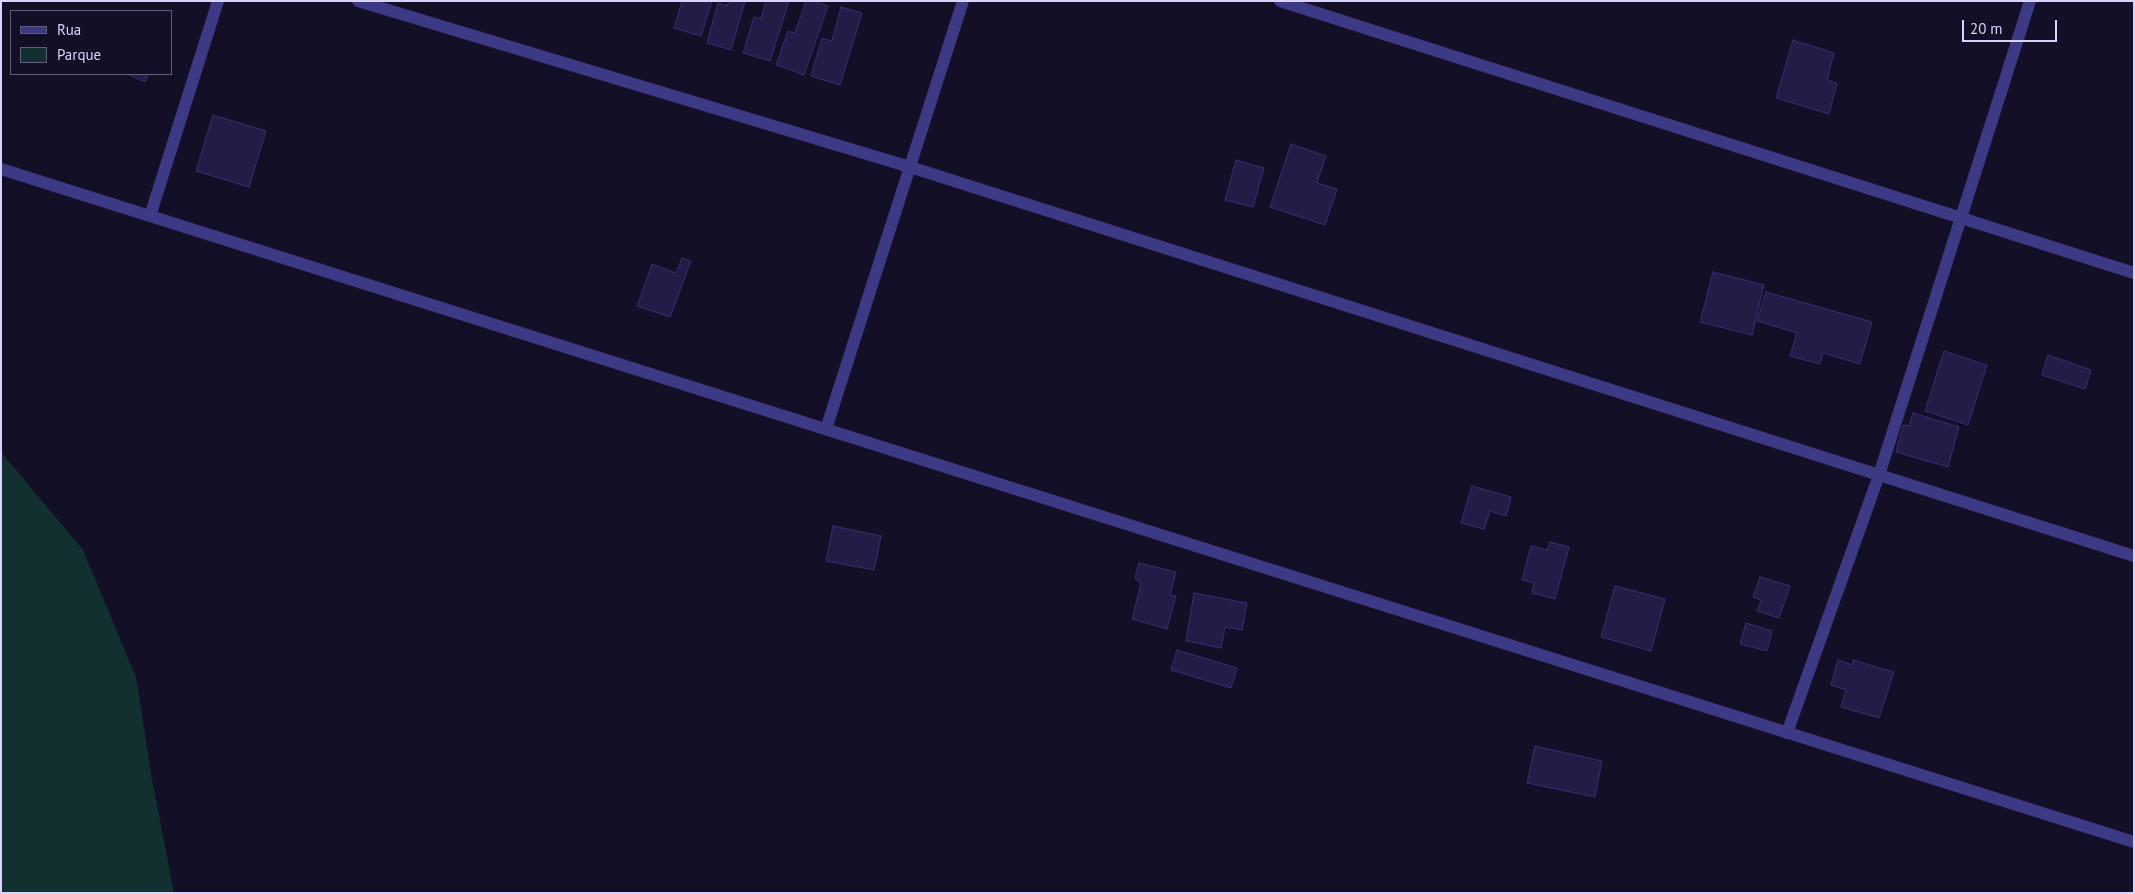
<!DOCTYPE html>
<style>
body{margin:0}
#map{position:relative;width:2135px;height:894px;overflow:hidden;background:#130f26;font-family:"PT Sans",sans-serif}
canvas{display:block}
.frame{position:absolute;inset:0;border:2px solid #d9d4ff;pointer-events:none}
.legend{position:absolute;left:10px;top:10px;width:162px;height:65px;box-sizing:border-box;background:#130f26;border:1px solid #625e7d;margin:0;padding:6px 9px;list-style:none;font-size:15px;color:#d9d4ff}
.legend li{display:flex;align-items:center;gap:10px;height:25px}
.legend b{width:25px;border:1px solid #625e7d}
.scale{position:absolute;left:1962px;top:20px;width:95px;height:22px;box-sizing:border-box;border:2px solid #d9d4ff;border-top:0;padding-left:6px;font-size:15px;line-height:18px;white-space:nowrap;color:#d9d4ff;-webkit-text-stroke:4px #130f26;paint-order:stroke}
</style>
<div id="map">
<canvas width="2135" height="894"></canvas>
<div class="frame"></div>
<ul class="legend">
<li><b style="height:6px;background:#3d3a85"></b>Rua</li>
<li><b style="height:14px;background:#12302f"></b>Parque</li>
</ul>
<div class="scale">20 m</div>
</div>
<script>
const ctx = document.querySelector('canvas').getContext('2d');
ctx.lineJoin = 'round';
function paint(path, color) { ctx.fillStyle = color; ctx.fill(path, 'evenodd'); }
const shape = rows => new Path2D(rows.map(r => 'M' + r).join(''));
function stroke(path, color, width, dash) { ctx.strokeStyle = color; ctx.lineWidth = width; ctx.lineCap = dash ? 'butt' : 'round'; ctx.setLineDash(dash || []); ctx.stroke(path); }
paint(shape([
 [1,452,83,550,136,677,152,779,174,893,1,893]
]), '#12302f');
const building = shape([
 [682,1,712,1,701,36,674,28,682,1],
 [729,1,745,1,731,50,707,43,718,3,727,6,729,1],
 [766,1,789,1,770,61,743,53,754,17,761,19,766,1],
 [806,1,815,1,828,6,804,75,776,65,788,31,795,33,806,1],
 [841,7,862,13,840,85,811,76,822,38,832,41,841,7],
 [1793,40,1834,53,1827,80,1837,83,1829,114,1776,98,1793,40],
 [127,74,148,74,145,82,127,74],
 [213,115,266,131,249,187,196,171,213,115],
 [1291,144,1326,156,1317,183,1337,189,1325,225,1270,207,1291,144],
 [1236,160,1264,168,1253,207,1225,200,1236,160],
 [682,258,691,261,670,317,637,306,652,264,676,273,682,258],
 [1713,272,1764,285,1752,335,1700,322,1713,272],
 [1766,292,1872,322,1860,364,1823,353,1820,364,1790,356,1797,333,1757,321,1766,292],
 [1944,351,1987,365,1968,425,1925,411,1944,351],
 [2048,355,2091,370,2085,389,2042,375,2048,355],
 [1913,413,1959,427,1948,467,1896,452,1903,425,1909,426,1913,413],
 [1472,486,1511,497,1506,516,1490,511,1484,529,1461,523,1472,486],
 [833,526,881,536,874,570,826,561,833,526],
 [1550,542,1569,547,1555,599,1532,593,1534,583,1522,580,1531,546,1547,550,1550,542],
 [1139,563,1176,572,1170,595,1176,596,1167,629,1132,619,1141,584,1135,578,1139,563],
 [1760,577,1790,586,1779,618,1757,611,1761,600,1753,597,1760,577],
 [1615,586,1665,599,1651,651,1601,637,1615,586],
 [1194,593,1247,603,1242,630,1225,627,1221,648,1186,641,1194,593],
 [1746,623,1772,631,1767,651,1740,644,1746,623],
 [1177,650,1237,668,1231,688,1171,670,1177,650],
 [1838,660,1852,665,1853,660,1894,672,1879,718,1841,707,1846,690,1831,685,1838,660],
 [1535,746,1602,761,1595,797,1527,783,1535,746]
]);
paint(building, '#241b47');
stroke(building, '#3b2d73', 1);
stroke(shape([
 [358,1,910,167,2134,556],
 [1280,1,2134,273],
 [1,169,2134,842],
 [150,216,218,1],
 [826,429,963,1],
 [1787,733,1879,475,2030,1]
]), '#3d3a85', 12);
</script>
